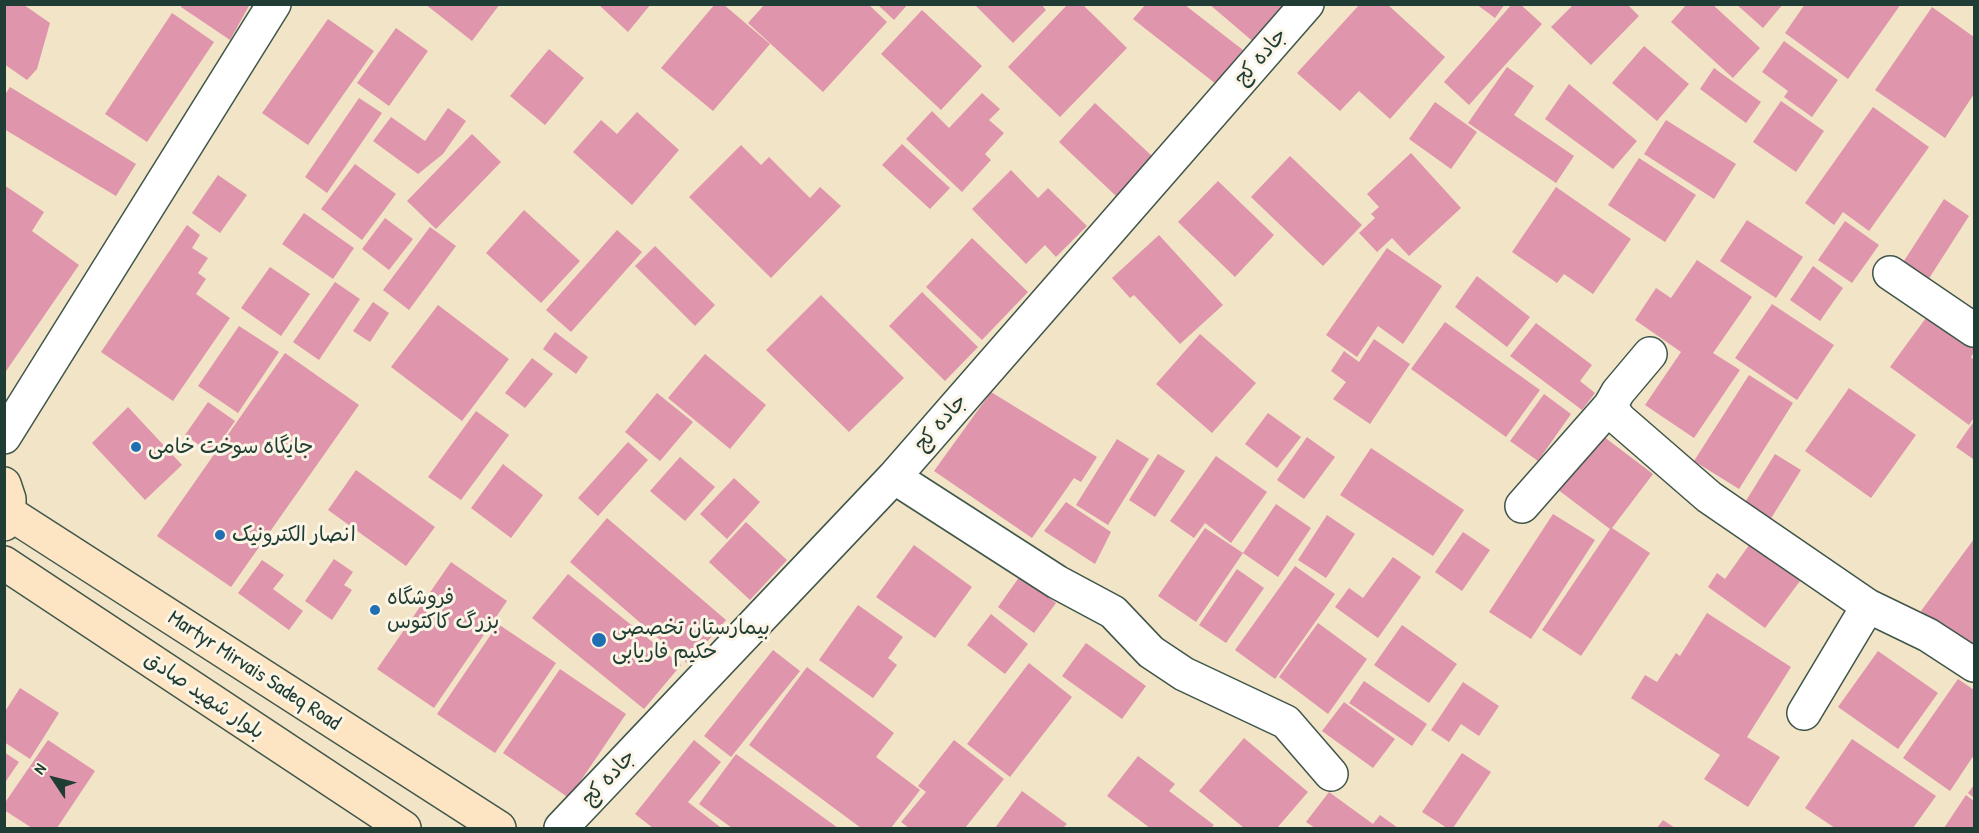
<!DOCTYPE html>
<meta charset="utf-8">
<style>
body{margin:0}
#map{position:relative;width:1979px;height:833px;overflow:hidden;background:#f2e4c7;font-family:"Patrick Hand",sans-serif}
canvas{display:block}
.frame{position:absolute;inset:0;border:6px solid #1f3d34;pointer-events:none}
.north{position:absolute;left:24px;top:749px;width:60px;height:60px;-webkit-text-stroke:4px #fcf5e5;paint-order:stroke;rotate:305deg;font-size:16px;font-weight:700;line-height:24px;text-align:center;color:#1f3d34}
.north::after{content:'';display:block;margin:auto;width:21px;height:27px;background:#1f3d34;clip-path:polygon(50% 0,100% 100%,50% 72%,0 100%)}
</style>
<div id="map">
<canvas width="1979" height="833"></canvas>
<div class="frame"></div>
<div class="north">N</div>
</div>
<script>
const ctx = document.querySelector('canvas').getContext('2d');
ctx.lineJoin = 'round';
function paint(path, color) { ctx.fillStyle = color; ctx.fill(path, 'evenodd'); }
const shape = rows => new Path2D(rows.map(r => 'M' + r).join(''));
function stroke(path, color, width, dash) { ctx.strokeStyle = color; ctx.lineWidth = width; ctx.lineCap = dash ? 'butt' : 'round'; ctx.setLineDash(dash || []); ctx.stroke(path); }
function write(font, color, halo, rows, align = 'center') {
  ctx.font = font + ' "Patrick Hand","Playpen Sans Arabic",sans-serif'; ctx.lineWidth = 6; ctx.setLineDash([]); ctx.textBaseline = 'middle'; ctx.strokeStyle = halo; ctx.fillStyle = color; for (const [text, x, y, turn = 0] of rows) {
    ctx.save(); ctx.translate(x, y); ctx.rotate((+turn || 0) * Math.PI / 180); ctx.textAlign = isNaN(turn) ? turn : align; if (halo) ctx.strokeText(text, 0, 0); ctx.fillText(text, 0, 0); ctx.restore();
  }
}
paint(shape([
 [182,4,250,4,230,40,181,7],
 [425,4,500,4,472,41],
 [598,4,651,4,628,32],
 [715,4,723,4,770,44,713,111,661,68],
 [765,4,868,4,887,22,823,92,748,23],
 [877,4,908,4,894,20],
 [974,4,1041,4,1046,10,1013,43],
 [1068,4,1082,4,1127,48,1060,117,1008,67],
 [1209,4,1289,4,1256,44],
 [1360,4,1387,4,1445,57,1390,119,1359,91,1340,111,1297,73],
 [1476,4,1505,4,1495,18],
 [1512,4,1520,4,1542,24,1469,105,1444,82],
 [1574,4,1627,4,1639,16,1591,65,1551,27],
 [1687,4,1712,4,1760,48,1733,78,1671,22],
 [1736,4,1783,4,1763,28],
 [1805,4,1901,4,1848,79,1785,33],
 [4,5,24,5,50,23,37,69,27,80,4,64],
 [1145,5,1185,5,1243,50,1216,84,1133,19],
 [1932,7,1974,37,1974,94,1945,138,1875,90],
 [922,10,982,66,941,110,881,54],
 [172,13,214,42,147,142,105,114],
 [328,19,374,51,308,145,262,113],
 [396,28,428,51,389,106,357,83],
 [1784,41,1838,80,1812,117,1784,97,1788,91,1762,72],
 [1644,46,1689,84,1657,121,1612,83],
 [549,49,584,78,545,125,510,96],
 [1507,67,1534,86,1514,115,1574,156,1556,183,1468,123],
 [1714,68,1761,102,1746,123,1700,89],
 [1569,84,1637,141,1613,169,1545,119],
 [10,87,136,164,116,196,4,129,4,96],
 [982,93,1000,109,989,120,1004,133,985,154,991,160,962,192,906,139,932,111,949,128],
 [359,98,382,113,327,193,305,177],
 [1781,101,1824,131,1796,172,1753,142],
 [1435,102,1477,132,1451,169,1409,139],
 [1095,103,1153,157,1116,196,1059,142],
 [1873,107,1929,147,1869,231,1843,212,1834,225,1805,203],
 [448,108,466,121,443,154,418,174,373,141,391,117,425,141],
 [637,112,679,150,632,205,573,152,601,120,617,134],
 [1666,120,1736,164,1714,199,1644,154],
 [472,134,501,162,436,229,407,201],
 [902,144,950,188,930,209,882,165],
 [741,145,761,165,769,157,810,198,820,187,841,206,771,278,689,197],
 [1411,153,1461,208,1409,256,1392,238,1377,252,1359,233,1375,218,1371,214,1379,207,1367,194],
 [1290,156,1362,225,1323,266,1251,197],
 [1639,158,1696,195,1665,242,1608,205],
 [355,164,396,194,362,240,321,209],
 [1011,170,1038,198,1048,188,1087,226,1056,257,1045,245,1026,264,972,209],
 [218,175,247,195,220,233,192,213],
 [1218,181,1274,235,1235,277,1178,222],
 [4,185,44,212,32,231,79,265,4,374],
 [1556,187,1631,239,1593,294,1564,274,1557,283,1512,252],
 [1944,199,1969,216,1928,280,1902,264],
 [524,210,580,261,541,303,486,253],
 [304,213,354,248,333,279,282,244],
 [385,218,413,239,389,270,362,249],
 [1747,220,1803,257,1776,298,1720,261],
 [1845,221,1879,245,1852,283,1818,260],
 [187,225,200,235,192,248,208,258,198,273,206,279,196,294,230,318,173,401,101,352],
 [430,227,456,246,409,310,383,290],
 [617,230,642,252,571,332,546,310],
 [1159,235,1223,305,1180,344,1134,295,1130,298,1112,278],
 [972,238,1028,292,982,340,926,287],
 [655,246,715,305,695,326,635,266],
 [1387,248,1442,286,1403,344,1378,326,1357,357,1326,335],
 [1697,260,1752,297,1713,353,1740,370,1694,438,1645,405,1681,352,1635,320,1656,288,1671,298],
 [1813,266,1843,288,1820,321,1790,300],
 [270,267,310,294,281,336,241,308],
 [1477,276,1530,317,1507,347,1455,307],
 [335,282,360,299,319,360,293,342],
 [922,292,978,347,945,381,889,326],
 [821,295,904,378,849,432,766,350],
 [373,302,389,313,370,342,353,331],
 [1772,304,1834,345,1797,400,1735,358],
 [438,305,509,359,462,421,391,367],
 [1931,311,1974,343,1974,352,1971,357,1974,360,1974,418,1969,425,1890,367],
 [1445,322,1540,390,1506,437,1411,369],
 [1536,323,1592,365,1580,381,1595,393,1582,410,1510,356],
 [239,326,279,352,238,413,198,386],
 [555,332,588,357,576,374,543,349],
 [1200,334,1256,383,1212,433,1156,384],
 [1374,339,1410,364,1370,424,1333,399,1346,382,1331,371,1344,351,1359,362],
 [285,353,359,405,231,587,157,536],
 [705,354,766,405,730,449,668,398],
 [532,358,553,374,525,408,505,393],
 [1749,375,1793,403,1739,489,1694,461],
 [1849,388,1916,435,1871,498,1805,451],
 [991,392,1097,457,1081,482,1074,478,1032,538,934,471],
 [657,393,693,422,660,461,625,432],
 [1544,394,1571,414,1538,461,1510,441],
 [208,402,235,421,212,454,185,435],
 [128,407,182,465,145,500,92,443],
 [476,411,509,435,461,500,428,477],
 [1268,413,1301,437,1277,468,1245,444],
 [1974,421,1974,457,1973,459,1956,447],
 [1599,433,1653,474,1612,528,1650,553,1581,656,1542,630,1610,529,1557,489],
 [1307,437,1335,457,1304,499,1277,480],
 [1117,439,1149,459,1108,525,1076,505],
 [628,442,648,460,598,516,578,498],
 [1371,448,1464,510,1433,556,1340,495],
 [1158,454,1185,471,1155,517,1129,500],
 [1775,454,1801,470,1770,520,1744,504],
 [1216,456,1267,492,1231,543,1205,523,1194,538,1170,521],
 [680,457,715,487,685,521,650,491],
 [503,464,543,495,511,538,471,508],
 [356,470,435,527,406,566,328,510],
 [734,478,760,502,727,539,700,514],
 [1066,502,1111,532,1095,564,1044,531],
 [1276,504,1311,528,1278,577,1243,553,1196,622,1158,596,1205,528,1243,553],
 [1553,514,1595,540,1531,639,1489,612],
 [1327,515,1355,534,1326,578,1298,560],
 [607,518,726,620,688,664,570,562],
 [746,522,787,560,750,600,709,562],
 [1463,532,1490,550,1462,591,1435,572],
 [1754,538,1787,562,1782,568,1800,581,1765,628,1708,587,1717,573,1725,579],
 [1974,539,1974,651,1921,611],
 [914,545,972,587,935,638,876,597],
 [1393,557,1421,577,1378,638,1335,607,1349,588,1363,598],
 [334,559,353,572,344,585,352,590,332,620,305,601],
 [262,560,284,575,273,589,303,611,289,630,238,593],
 [451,562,507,601,434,708,377,669],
 [1295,566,1335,594,1275,679,1235,650],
 [1237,569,1264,588,1226,643,1199,625],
 [568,574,681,665,644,709,532,618],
 [1020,576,1056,603,1034,633,998,607],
 [858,605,903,637,888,658,897,665,873,698,819,660],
 [1707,613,1791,667,1747,737,1780,757,1748,807,1704,779,1720,755,1631,698,1645,675,1657,682,1676,653,1680,656],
 [991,614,1028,644,1005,674,967,645],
 [1318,623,1367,659,1328,714,1279,677],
 [498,624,556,663,495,753,437,714],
 [1402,625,1457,664,1429,703,1374,665],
 [1086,643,1146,686,1122,719,1062,676],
 [773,650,800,671,731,757,704,736],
 [1878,651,1938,693,1898,749,1838,707],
 [1029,663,1072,697,1010,777,967,744],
 [807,667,894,733,876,757,920,790,891,828,861,828,749,745],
 [560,669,626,714,569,798,503,753],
 [1958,679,1974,690,1974,755,1950,791,1903,758],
 [1364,681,1427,724,1412,746,1349,703],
 [1463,682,1499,706,1479,736,1461,724,1449,742,1431,730],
 [20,688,59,713,30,759,4,742,4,713],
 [1344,702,1395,739,1373,768,1322,731],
 [1244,738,1308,792,1277,828,1244,828,1199,791],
 [1852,739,1936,796,1913,828,1835,828,1805,808],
 [48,740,95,771,57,828,32,828,4,810,4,804],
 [694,740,721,762,688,802,720,827,719,828,653,828,635,814],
 [954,740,1004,779,965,828,909,828,901,822,926,792,918,786],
 [4,752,19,762,4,784],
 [1462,753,1491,772,1453,828,1447,828,1422,812],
 [736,754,838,828,732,828,699,804],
 [1138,756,1175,784,1169,791,1214,825,1211,828,1150,828,1107,796],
 [1974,785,1974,798,1968,793],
 [1022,791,1067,824,1063,828,995,828],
 [1329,792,1373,824,1380,815,1398,828,1315,828,1306,822],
 [1966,795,1974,801,1974,828,1944,828],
 [1663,820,1675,828,1657,828]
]), '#df95ab');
const street = shape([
 [1890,273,1974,330],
 [1650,354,1618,392,1610,406,1619,419,1709,497,1868,606,1928,635,1974,665],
 [4,437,274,4],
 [894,477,1057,582,1113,612,1151,652,1184,674,1286,722,1331,774],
 [1522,506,1610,406],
 [1804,713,1868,606],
 [561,828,894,477,1307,4]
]);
const secondary = shape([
 [4,484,9,499,9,513,4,524],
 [9,513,499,828],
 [4,563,404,828]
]);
stroke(street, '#3f564a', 36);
stroke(secondary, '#3f564a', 36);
stroke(street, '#fff', 33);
stroke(secondary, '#fde5c4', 33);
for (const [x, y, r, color] of [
 [136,447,6,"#1f6fb2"],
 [220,535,6,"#1f6fb2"],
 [375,610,6,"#1f6fb2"],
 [599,640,8,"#1f6fb2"]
]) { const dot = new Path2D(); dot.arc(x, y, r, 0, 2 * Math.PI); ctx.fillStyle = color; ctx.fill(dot); stroke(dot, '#fcf5e5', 2); }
write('21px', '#1f3d34', '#fcf5e5', [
 ["جاده کج",1261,57,-49],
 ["جاده کج",941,423,-49],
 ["Martyr Mirvais Sadeq Road",254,671,33],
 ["بلوار شهید صادق",204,696,34],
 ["جاده کج",609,778,-47]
]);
write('21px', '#1f3d34', '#fcf5e5', [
 ["جایگاه سوخت خامی",148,447],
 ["انصار الکترونیک",232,535],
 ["فروشگاه",387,598],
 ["بزرگ کاکتوس",387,622],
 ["بیمارستان تخصصی",612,628],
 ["حکیم فاریابی",612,652]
], 'left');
</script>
